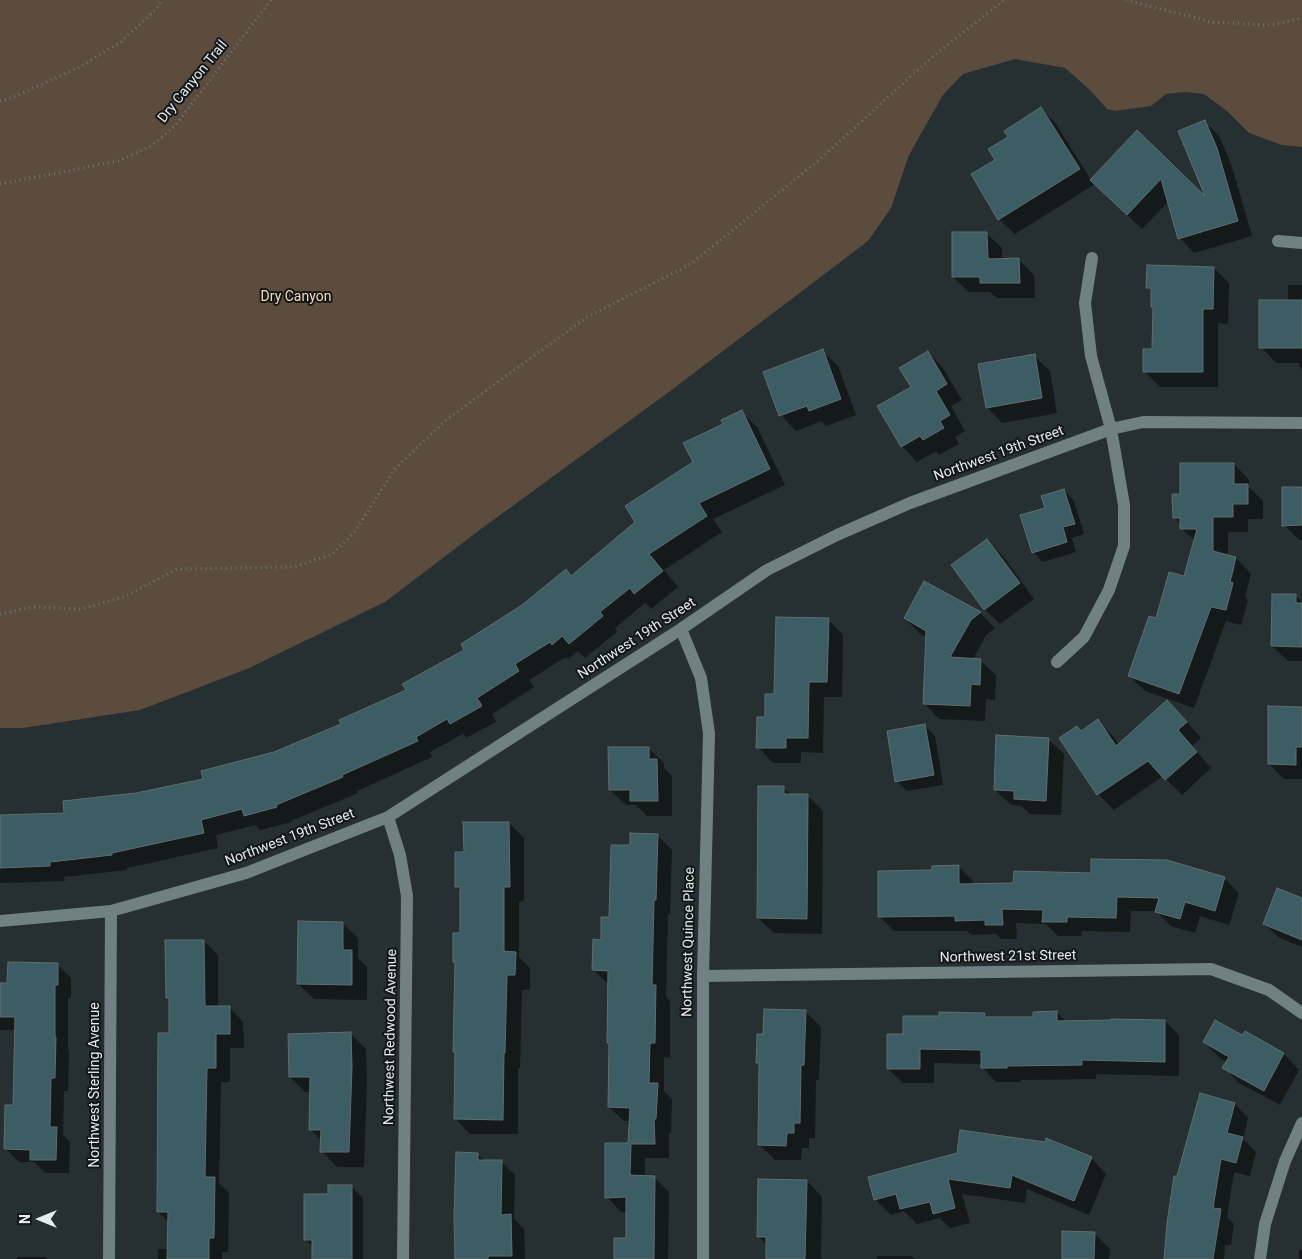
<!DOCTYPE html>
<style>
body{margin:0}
#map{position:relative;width:1302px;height:1259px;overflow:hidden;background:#262f31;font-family:Roboto,sans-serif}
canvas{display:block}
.north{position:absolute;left:15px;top:1194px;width:50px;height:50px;-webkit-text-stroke:4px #131717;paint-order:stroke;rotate:270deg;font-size:14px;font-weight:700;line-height:20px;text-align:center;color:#e6eced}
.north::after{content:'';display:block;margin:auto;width:18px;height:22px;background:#e6eced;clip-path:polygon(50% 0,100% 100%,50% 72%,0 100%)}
</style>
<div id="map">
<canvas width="1302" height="1259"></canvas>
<div class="north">N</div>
</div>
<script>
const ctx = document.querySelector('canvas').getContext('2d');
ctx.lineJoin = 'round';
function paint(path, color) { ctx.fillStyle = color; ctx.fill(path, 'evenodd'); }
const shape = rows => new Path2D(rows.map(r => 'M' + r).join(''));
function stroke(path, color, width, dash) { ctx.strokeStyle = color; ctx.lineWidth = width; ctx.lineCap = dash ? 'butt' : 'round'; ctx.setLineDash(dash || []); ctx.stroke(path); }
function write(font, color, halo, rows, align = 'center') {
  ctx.font = font + ' Roboto,sans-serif'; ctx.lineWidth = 4; ctx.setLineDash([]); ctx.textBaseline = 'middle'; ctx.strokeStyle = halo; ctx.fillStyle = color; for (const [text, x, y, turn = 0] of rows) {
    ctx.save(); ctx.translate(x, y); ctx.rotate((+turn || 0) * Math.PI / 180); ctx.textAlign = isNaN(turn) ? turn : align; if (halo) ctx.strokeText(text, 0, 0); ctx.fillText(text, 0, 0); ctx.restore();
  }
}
paint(shape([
 [0,0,1302,0,1302,147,1282,145,1249,133,1227,111,1204,94,1185,92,1166,94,1151,106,1115,111,1107,109,1090,90,1065,68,1015,59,963,74,943,95,909,155,891,208,868,241,669,392,481,529,385,602,247,669,140,710,23,728,0,728]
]), '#5b4c3d');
paint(shape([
 [1041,109,1056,124,1091,180,1137,132,1208,201,1204,121,1219,136,1231,164,1252,236,1194,253,1180,238,1169,201,1142,229,1095,184,1015,234,999,219,973,174,996,160,1010,137],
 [986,233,1002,248,1002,260,1019,260,1034,275,1035,298,997,298,990,292,969,292,953,277],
 [1214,268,1229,283,1228,324,1218,323,1218,387,1160,387,1144,371,1154,350,1154,309,1152,307,1152,292,1148,287],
 [1288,285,1302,285,1302,369,1299,366,1299,363,1276,363,1261,347,1288,301],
 [822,351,838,366,856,415,826,426,821,421,796,431,781,415],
 [928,352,943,368,962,400,951,406,965,431,955,437,959,444,939,455,936,451,917,462,902,446],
 [1034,356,1050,371,1057,413,1002,423,987,407],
 [741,412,757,427,785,485,713,519,722,532,664,570,678,587,651,609,645,603,615,628,617,632,585,658,578,651,568,659,566,657,529,680,534,687,492,714,496,722,466,738,463,734,430,752,432,757,357,791,358,793,291,821,292,822,260,830,255,825,216,835,218,848,127,868,127,870,64,877,65,881,0,883,0,816,66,814,136,795,205,780,275,753,343,724,408,691,571,577,637,522,694,463,725,425],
 [1234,464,1249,480,1249,487,1263,501,1263,519,1248,519,1248,532,1228,532,1228,556,1236,558,1251,574,1245,597,1248,600,1241,625,1226,621,1194,708,1145,691,1129,676,1157,620,1185,578,1195,541,1181,528,1181,525,1174,517,1182,496],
 [1232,567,1235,567,1229,589,1227,588],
 [1302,488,1302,540,1299,540,1284,525],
 [1064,490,1074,501,1084,534,1072,538,1076,552,1043,562,1033,552,1046,509],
 [987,540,1003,556,1034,599,1000,624,985,609],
 [925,582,980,613,995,628,986,635,973,659,980,660,996,675,995,700,986,699,985,721,939,719,924,703,927,637,920,634,905,618],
 [1296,596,1302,602,1302,661,1288,661,1272,646],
 [828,619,843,635,842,697,824,697,823,753,801,752,801,763,773,763,758,747,766,718,776,695],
 [1302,708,1302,779,1284,779,1269,764],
 [1182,717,1201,738,1192,746,1211,768,1182,795,1163,776,1114,810,1098,794,1060,738,1082,732,1098,721,1113,736,1119,745],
 [925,726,935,736,943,785,907,791,897,781],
 [1048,739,1064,754,1061,815,1030,814,1022,806,1011,805,995,790],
 [648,748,664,763,664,768,672,776,672,816,647,816,636,805,626,805,610,790],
 [784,788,791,795,807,795,823,811,822,934,774,933,758,918],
 [509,823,524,838,524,901,519,902,519,957,530,968,530,990,522,990,520,1068,518,1068,518,1134,470,1134,455,1118,456,1053,454,1051,461,934,461,891,456,887,465,853],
 [657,835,672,850,670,914,668,914,666,997,670,1001,670,1058,664,1057,664,1091,672,1099,671,1133,669,1133,669,1158,645,1158,645,1177,654,1177,669,1192,668,1259,616,1259,627,1240,627,1212,621,1212,607,1197,630,1144,630,1121,624,1121,609,1107,611,1045,608,1042,609,985,594,970,631,846],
 [958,866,973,881,973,885,1224,878,1239,893,1229,925,1200,916,1195,933,1171,926,1156,911,1131,911,1130,932,1082,931,1081,936,1058,936,1046,924,1016,923,1017,939,1001,939,996,934,971,935,967,931,894,931,880,917,933,871],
 [1302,900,1302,947,1278,937,1265,924],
 [342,923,358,938,358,958,367,967,367,1000,314,999,298,984],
 [204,941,218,955,218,1008,229,1007,243,1022,244,1048,230,1048,230,1082,221,1082,219,1183,229,1193,228,1252,222,1252,222,1259,158,1259,158,1249,168,1249,169,1222,158,1212,170,1034,170,1001,167,998],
 [57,964,71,978,71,998,68,998,68,1051,69,1052,68,1091,64,1091,63,1135,70,1142,69,1173,45,1173,34,1162,19,1162,6,1149,14,1106,16,1030,0,1030,0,984,9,984],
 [805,1011,821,1027,819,1080,816,1080,815,1138,809,1138,809,1148,802,1148,801,1160,775,1160,760,1145,760,1066,757,1063,764,1035],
 [1057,1012,1066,1022,1165,1021,1179,1035,1179,1076,1096,1074,1096,1079,1021,1080,1021,1082,996,1082,982,1067,982,1064,934,1063,934,1083,903,1083,888,1069,905,1035,985,1014,989,1018,1034,1019],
 [1245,1033,1284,1054,1299,1070,1280,1105,1239,1083,1224,1067,1227,1062,1220,1058,1204,1042,1243,1037],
 [351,1034,366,1049,367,1082,364,1167,337,1167,322,1151,322,1141,310,1129,311,1092,305,1092,290,1077],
 [1235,1104,1248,1118,1243,1139,1256,1152,1250,1176,1234,1172,1227,1217,1234,1224,1231,1245,1225,1245,1224,1259,1165,1259],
 [478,1154,485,1161,501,1162,515,1175,514,1219,524,1229,525,1259,456,1259],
 [958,1154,1091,1158,1106,1174,1089,1215,1027,1189,1025,1203,962,1194,970,1223,950,1228,940,1218,917,1224,904,1211,891,1215,875,1199],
 [807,1181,822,1197,821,1257,823,1259,767,1259,767,1245,758,1236],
 [351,1186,363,1198,363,1259,313,1259,314,1248,305,1239,329,1195],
 [1094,1233,1110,1249,1109,1259,1063,1259],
 [1299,1250,1302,1250,1302,1259,1299,1259],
 [877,1256,911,1256,915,1259,877,1259],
 [17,1257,45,1257,47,1259,17,1259]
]), '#0007');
const building = shape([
 [1041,107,1080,169,998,220,971,174,995,160,988,149,1008,137,1004,131,1041,107],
 [1205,120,1217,148,1238,221,1178,239,1161,179,1127,215,1090,180,1137,130,1205,196,1178,131,1205,120],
 [952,232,987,232,988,259,1019,258,1020,283,980,283,980,277,952,277,952,232],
 [1147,265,1214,267,1213,309,1203,309,1203,372,1143,372,1143,349,1152,349,1153,307,1151,307,1151,288,1146,288,1147,265],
 [1259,300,1302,300,1302,348,1259,348,1259,300],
 [823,349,841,399,809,411,807,406,779,416,763,372,823,349],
 [928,351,947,384,936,391,950,415,940,421,944,428,923,440,920,436,901,447,877,406,911,387,899,368,928,351],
 [1035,354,1042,398,986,408,978,364,1035,354],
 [742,410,770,469,699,503,707,516,649,554,663,571,634,594,630,588,600,612,603,616,569,644,562,636,552,645,550,642,515,664,519,671,477,698,482,706,450,724,447,719,416,737,418,741,342,775,343,777,276,805,277,807,244,816,242,809,201,820,204,833,112,853,112,855,50,862,50,866,0,868,0,815,64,813,63,801,136,793,203,779,201,771,274,752,341,724,339,720,406,690,402,684,464,650,461,644,522,605,566,569,571,576,635,522,625,506,693,462,683,443,723,424,721,420,742,410],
 [1180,463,1234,463,1234,484,1248,484,1248,504,1233,504,1233,517,1213,517,1213,551,1236,557,1230,582,1233,583,1226,610,1211,607,1179,694,1128,676,1149,616,1156,618,1169,572,1184,576,1197,529,1180,529,1180,518,1173,518,1172,494,1180,494,1180,463],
 [1282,487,1302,487,1302,525,1282,526,1282,487],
 [1064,489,1075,524,1063,527,1067,542,1032,553,1020,515,1045,508,1041,496,1064,489],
 [987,539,1020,583,984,610,951,565,987,539],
 [924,581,981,612,971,620,950,657,981,659,980,685,971,684,970,706,923,704,926,631,904,618,924,581],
 [1272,594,1296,594,1296,603,1302,603,1302,647,1271,646,1272,594],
 [776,617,829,618,827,682,809,682,808,738,786,738,786,748,756,748,757,717,765,717,765,694,774,694,776,617],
 [1167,700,1187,722,1178,730,1197,752,1165,780,1148,761,1097,795,1059,738,1077,726,1081,731,1098,719,1116,746,1167,700],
 [1268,706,1302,707,1302,747,1296,747,1296,765,1268,764,1268,706],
 [925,724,934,775,895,782,887,731,925,724],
 [996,735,1049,738,1046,801,1014,799,1014,791,994,790,996,735],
 [608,747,649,747,649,759,657,759,658,801,630,801,630,790,609,790,608,747],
 [758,786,784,786,784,794,808,794,807,919,757,918,758,786],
 [463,822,509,822,510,887,504,887,504,951,516,952,515,975,507,975,505,1053,504,1053,503,1120,454,1119,455,1052,453,1052,455,962,453,962,453,933,460,933,460,887,455,887,455,852,464,852,463,822],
 [630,833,658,834,656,900,654,900,652,985,656,985,655,1043,650,1043,649,1083,658,1083,656,1119,654,1119,655,1144,631,1144,630,1175,655,1176,654,1259,614,1259,614,1238,626,1238,626,1197,605,1198,605,1143,628,1143,630,1108,608,1107,609,1043,607,1043,608,971,592,970,593,939,601,940,601,917,609,917,611,845,630,845,630,833],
 [1091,859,1167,860,1225,877,1215,911,1185,902,1180,919,1155,912,1159,898,1117,897,1116,918,1067,917,1067,922,1042,922,1043,910,1002,909,1003,925,985,925,985,920,955,921,955,916,878,917,878,871,932,870,932,866,959,865,959,884,1013,883,1014,871,1091,873,1091,859],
 [1277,888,1302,898,1302,940,1263,924,1277,888],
 [298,921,343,922,343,950,352,950,352,985,297,984,298,921],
 [165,940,204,940,205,1006,230,1006,230,1034,216,1034,216,1068,207,1068,205,1177,215,1177,214,1238,209,1238,209,1259,167,1259,168,1212,157,1212,158,1033,169,1033,169,998,166,998,165,940],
 [8,962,58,963,58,985,55,985,55,1037,56,1037,55,1078,51,1078,50,1127,57,1127,56,1160,30,1160,30,1150,4,1149,5,1105,13,1105,15,1017,0,1017,0,983,7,983,8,962],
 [764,1009,806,1010,804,1065,801,1065,800,1123,794,1123,794,1133,787,1133,786,1146,758,1145,759,1063,756,1063,757,1034,763,1034,764,1009],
 [1057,1011,1057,1021,1111,1020,1111,1019,1165,1020,1165,1062,1082,1060,1082,1065,1007,1066,1007,1068,981,1068,981,1050,920,1049,920,1069,887,1069,887,1034,903,1034,903,1016,939,1016,939,1012,985,1013,985,1017,1033,1017,1033,1012,1057,1011],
 [1215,1020,1242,1035,1245,1031,1284,1053,1264,1091,1222,1068,1229,1057,1203,1042,1215,1020],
 [351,1032,352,1066,349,1152,320,1152,321,1130,309,1130,310,1077,289,1077,288,1034,351,1032],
 [1200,1093,1235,1103,1227,1133,1243,1137,1236,1163,1221,1159,1213,1208,1221,1209,1213,1259,1164,1259,1167,1223,1174,1176,1177,1176,1200,1093],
 [960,1130,1045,1142,1046,1138,1092,1157,1074,1201,1012,1175,1010,1188,948,1179,955,1208,933,1214,930,1202,900,1209,896,1194,874,1200,868,1177,957,1153,960,1130],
 [456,1152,478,1153,478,1160,502,1160,501,1215,511,1214,512,1256,488,1256,488,1259,455,1259,454,1216,456,1152],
 [758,1179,807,1180,805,1259,766,1259,766,1237,757,1237,758,1179],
 [328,1185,352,1185,352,1259,312,1259,312,1240,304,1240,304,1194,328,1194,328,1185],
 [1062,1231,1095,1232,1094,1259,1062,1259,1062,1231]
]);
paint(building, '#3b5d63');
stroke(building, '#626d6f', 1);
stroke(shape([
 [1126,0,1211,22,1271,25,1302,18],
 [0,101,9,99,78,68,121,42,157,8,163,0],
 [0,184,118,161,151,146,175,126,271,0],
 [0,614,32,607,81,609,124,597,177,569,294,567,331,555,354,533,394,470,446,420,587,317,691,264,819,160,930,59,1004,0]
]), '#6e7678', 3, [1, 4]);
stroke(shape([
 [1278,241,1302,243],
 [681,629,701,678,709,733,703,976,703,1259],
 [1057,662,1084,637,1109,590,1124,546,1124,505,1111,429,1091,356,1085,303,1092,258],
 [388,817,400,855,407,896,403,1259],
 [0,921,111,911,246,873,388,817,681,629,767,570,837,535,910,503,1111,429,1143,422,1302,423],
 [703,976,1211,969,1269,990,1302,1013],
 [109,1259,111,911],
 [1260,1259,1265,1224,1285,1161,1302,1123]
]), '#718083', 12);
write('14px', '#e6eced', '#131717', [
 ["Dry Canyon Trail",193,82,-51],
 ["Northwest 19th Street",999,454,-20],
 ["Northwest 19th Street",637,639,-33],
 ["Northwest 19th Street",290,838,-21],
 ["Northwest Quince Place",689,942,-89],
 ["Northwest 21st Street",1008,957,-1],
 ["Northwest Redwood Avenue",391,1037,-89],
 ["Northwest Sterling Avenue",95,1085,-90]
]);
write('14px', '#fadab9', '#131717', [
 ["Dry Canyon",296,297]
]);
</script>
